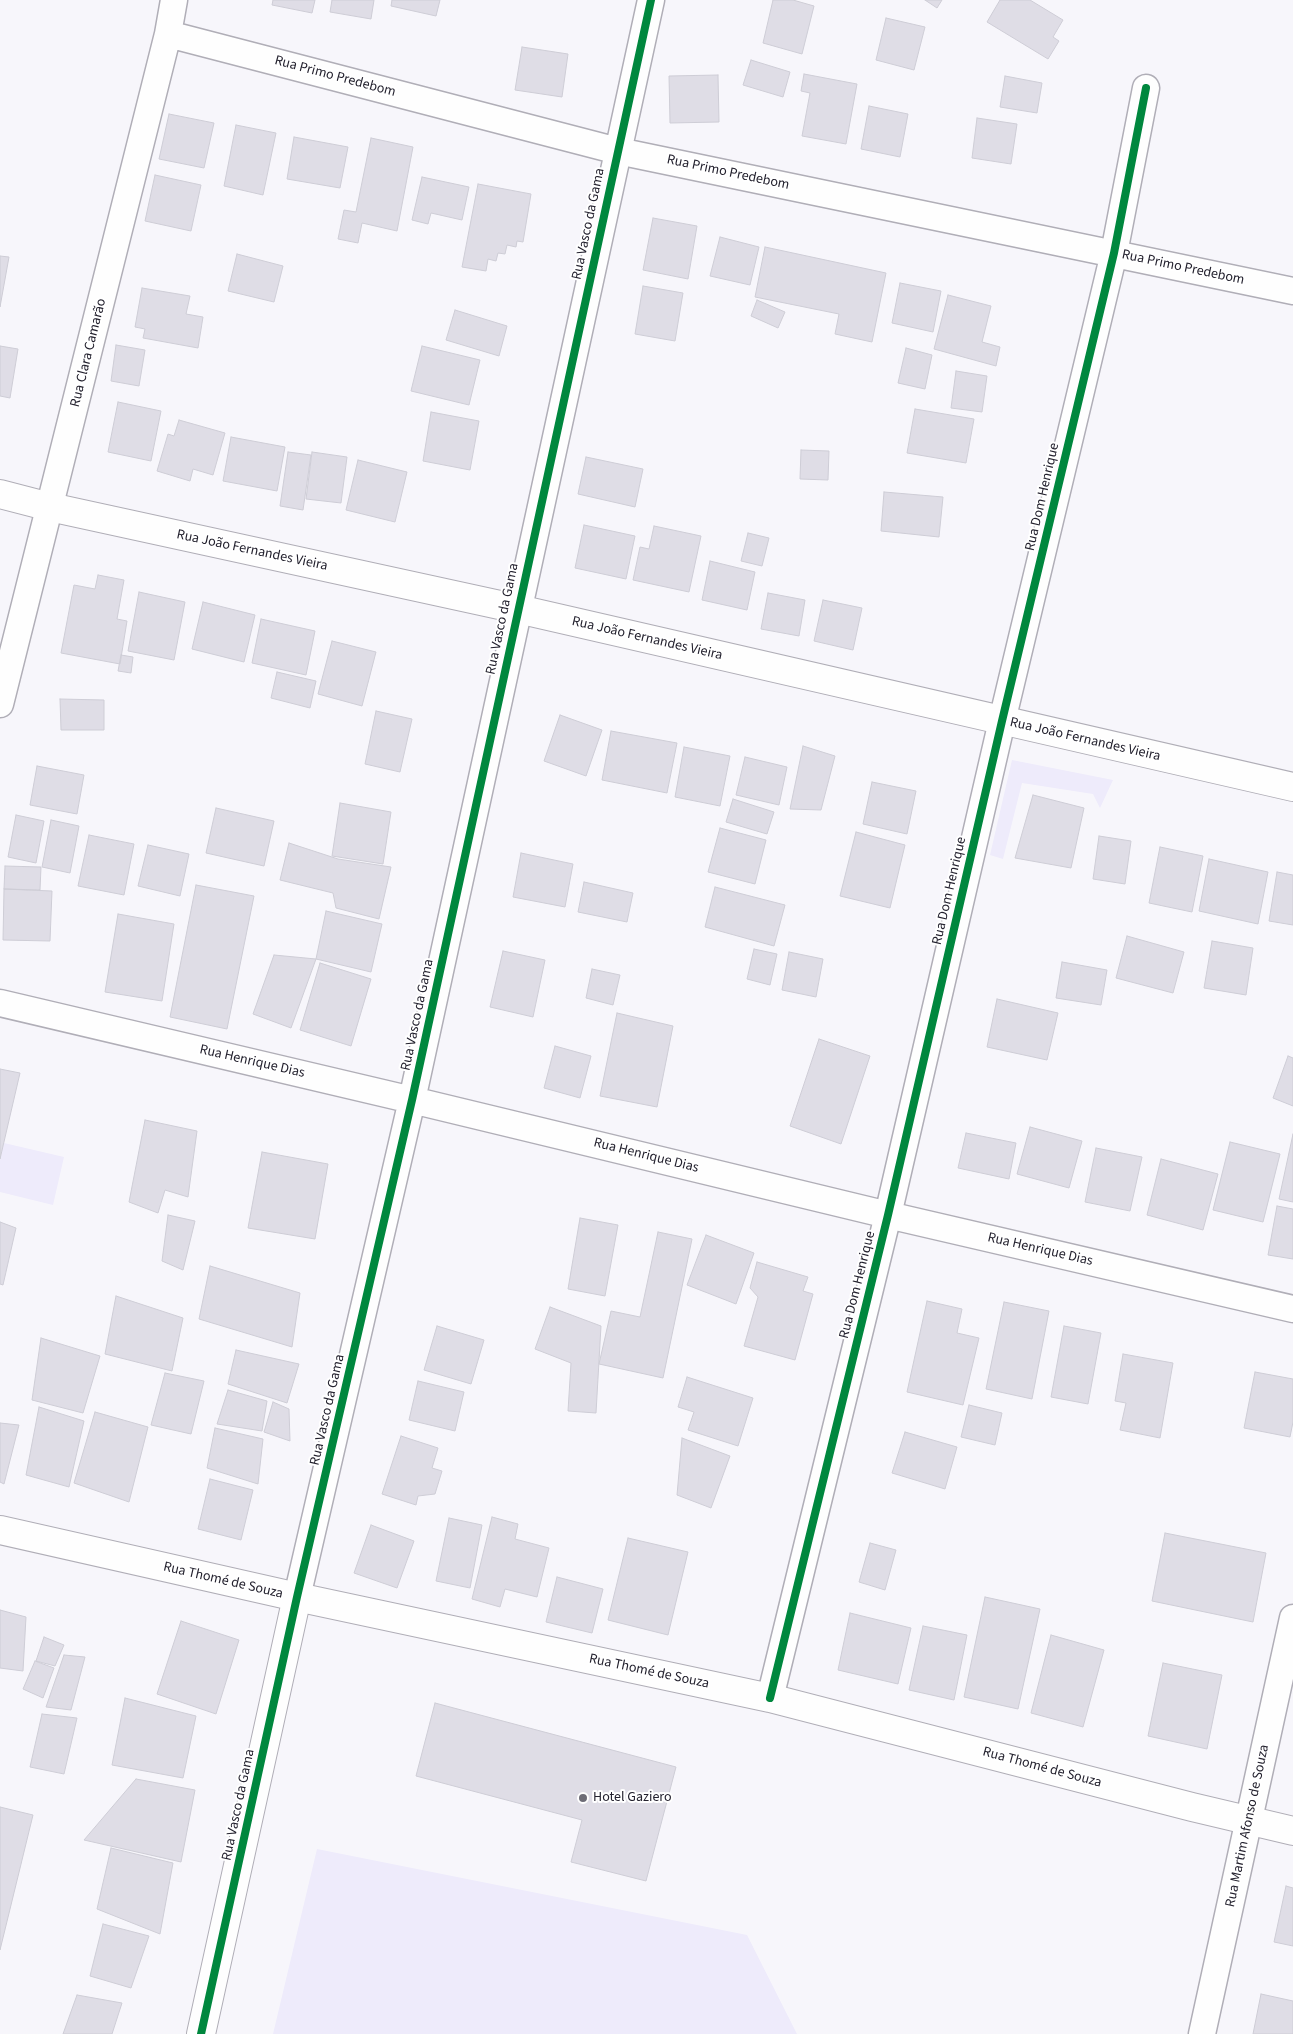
<!DOCTYPE html>
<meta charset="utf-8">
<style>
body{margin:0}
canvas{display:block;background:#f7f6fb}
</style>
<canvas width="1293" height="2034"></canvas>
<script>
const ctx = document.querySelector('canvas').getContext('2d');
ctx.lineJoin = 'round';
function paint(path, color) { ctx.fillStyle = color; ctx.fill(path, 'evenodd'); }
const shape = rows => new Path2D(rows.map(r => 'M' + r).join(''));
function stroke(path, color, width, dash) { ctx.strokeStyle = color; ctx.lineWidth = width; ctx.lineCap = dash ? 'butt' : 'round'; ctx.setLineDash(dash || []); ctx.stroke(path); }
function write(font, color, halo, rows, align = 'center') {
  ctx.font = font + ' "Source Sans 3",sans-serif'; ctx.lineWidth = 4; ctx.setLineDash([]); ctx.textBaseline = 'middle'; ctx.strokeStyle = halo; ctx.fillStyle = color; for (const [text, x, y, turn = 0] of rows) {
    ctx.save(); ctx.translate(x, y); ctx.rotate((+turn || 0) * Math.PI / 180); ctx.textAlign = isNaN(turn) ? turn : align; if (halo) ctx.strokeText(text, 0, 0); ctx.fillText(text, 0, 0); ctx.restore();
  }
}
paint(shape([
 [1012,760,1113,780,1100,808,1093,794,1022,783,1003,859,990,855],
 [4,1143,64,1157,53,1205,0,1192,0,1159],
 [317,1849,747,1935,797,2034,273,2034]
]), '#eeebfb');
const building = shape([
 [273,0,315,0,312,13,272,5,273,0],
 [332,0,374,0,371,19,330,12,332,0],
 [392,0,440,0,436,16,391,6,392,0],
 [773,0,793,0,814,6,802,54,763,43,773,0],
 [925,0,942,0,937,8,925,0],
 [1000,0,1030,0,1063,20,1053,37,1059,41,1048,59,987,22,1000,0],
 [886,18,925,27,914,70,876,60,886,18],
 [522,47,568,54,562,97,515,90,522,47],
 [751,60,790,72,783,97,743,85,751,60],
 [804,74,857,84,846,144,802,136,810,93,801,91,804,74],
 [718,75,719,122,670,123,669,76,718,75],
 [1005,76,1042,83,1037,113,1000,107,1005,76],
 [869,106,908,114,900,157,861,149,869,106],
 [169,114,214,123,204,168,159,159,169,114],
 [977,118,1017,124,1011,164,972,158,977,118],
 [236,125,276,133,263,195,224,186,236,125],
 [294,137,348,147,340,188,287,179,294,137],
 [371,138,413,147,397,231,362,223,358,243,338,239,344,210,356,212,371,138],
 [155,175,201,185,191,231,145,221,155,175],
 [422,177,469,187,462,220,431,213,428,224,412,220,422,177],
 [478,184,531,194,523,242,517,241,516,247,507,245,505,254,498,253,496,261,488,259,486,271,462,267,478,184],
 [653,218,697,226,688,279,643,270,653,218],
 [720,237,759,247,750,285,710,276,720,237],
 [765,247,886,273,872,342,835,334,839,314,755,297,765,247],
 [237,254,283,266,274,302,228,291,237,254],
 [0,256,9,257,0,307,0,256],
 [900,283,941,291,933,332,892,323,900,283],
 [643,286,683,293,675,341,635,334,643,286],
 [142,288,190,296,186,314,203,317,198,348,143,338,145,329,135,327,142,288],
 [948,295,991,306,982,342,1000,347,996,366,934,349,948,295],
 [757,300,785,312,778,328,751,316,757,300],
 [455,310,507,326,499,356,446,340,455,310],
 [116,345,145,350,139,386,111,381,116,345],
 [0,346,18,349,10,398,0,396,0,346],
 [422,346,480,360,469,405,411,391,422,346],
 [906,348,932,355,925,389,898,383,906,348],
 [956,371,987,376,982,412,951,408,956,371],
 [118,402,161,411,151,461,108,452,118,402],
 [915,409,974,419,966,463,907,453,915,409],
 [431,412,479,421,470,470,423,461,431,412],
 [179,420,225,433,213,475,193,469,190,481,157,471,168,434,174,436,179,420],
 [231,437,285,447,277,491,223,481,231,437],
 [801,450,829,451,828,480,800,479,801,450],
 [288,452,311,455,303,510,280,506,288,452],
 [312,452,347,457,341,503,306,499,312,452],
 [586,457,643,469,635,507,578,494,586,457],
 [358,460,407,472,395,522,346,510,358,460],
 [884,492,943,497,939,537,881,531,884,492],
 [584,525,635,536,626,579,575,568,584,525],
 [654,526,701,536,689,592,633,580,640,547,649,549,654,526],
 [748,533,769,538,762,566,741,561,748,533],
 [710,561,755,572,747,610,702,600,710,561],
 [98,575,124,580,117,619,127,621,120,664,61,653,74,585,95,589,98,575],
 [139,592,185,602,174,660,128,651,139,592],
 [768,593,805,600,799,636,761,629,768,593],
 [823,600,862,608,853,650,814,641,823,600],
 [203,602,255,615,244,662,192,649,203,602],
 [261,619,315,631,306,675,252,663,261,619],
 [332,641,376,652,362,706,318,694,332,641],
 [121,655,133,657,131,673,118,671,121,655],
 [277,672,316,681,310,708,271,698,277,672],
 [60,699,104,700,104,730,61,730,60,699],
 [376,711,412,719,400,772,365,764,376,711],
 [560,715,602,730,586,776,544,761,560,715],
 [611,731,677,743,667,793,602,780,611,731],
 [803,746,835,756,821,810,790,809,803,746],
 [684,747,730,756,720,806,675,797,684,747],
 [745,757,787,767,779,805,736,795,745,757],
 [37,766,84,775,77,814,30,805,37,766],
 [872,782,916,791,907,834,863,824,872,782],
 [1033,795,1084,808,1071,868,1015,858,1033,795],
 [733,799,774,812,767,834,726,822,733,799],
 [340,803,391,812,383,864,332,856,340,803],
 [216,808,274,821,264,866,206,853,216,808],
 [16,815,44,821,36,863,8,857,16,815],
 [51,820,79,826,70,873,42,867,51,820],
 [720,828,766,840,755,884,708,872,720,828],
 [856,832,905,845,890,908,840,896,856,832],
 [89,835,134,844,124,895,78,886,89,835],
 [1099,836,1131,841,1125,884,1093,879,1099,836],
 [289,843,338,859,391,867,379,919,336,908,333,893,280,880,289,843],
 [148,845,189,854,180,896,138,886,148,845],
 [1160,847,1203,856,1192,912,1149,903,1160,847],
 [521,853,573,864,565,907,513,897,521,853],
 [1209,859,1268,872,1258,924,1199,911,1209,859],
 [5,866,41,867,40,890,4,889,5,866],
 [1277,872,1293,875,1293,925,1269,921,1277,872],
 [584,882,633,893,627,922,578,912,584,882],
 [196,885,254,896,227,1029,170,1017,196,885],
 [715,887,785,905,774,946,705,927,715,887],
 [4,889,52,891,50,941,3,940,4,889],
 [326,911,382,924,371,972,316,959,326,911],
 [118,914,174,924,162,1001,105,992,118,914],
 [1127,936,1184,952,1173,993,1116,978,1127,936],
 [1212,941,1253,948,1246,995,1204,988,1212,941],
 [754,949,777,954,770,985,747,979,754,949],
 [503,951,545,960,533,1017,490,1007,503,951],
 [789,952,823,959,816,997,782,990,789,952],
 [274,955,316,959,291,1028,253,1014,274,955],
 [1062,962,1107,970,1101,1005,1056,998,1062,962],
 [320,963,371,979,351,1046,300,1030,320,963],
 [592,969,620,975,613,1005,586,998,592,969],
 [997,999,1058,1013,1047,1060,987,1047,997,999],
 [617,1013,673,1026,657,1107,600,1096,617,1013],
 [819,1039,870,1056,841,1144,790,1126,819,1039],
 [555,1046,591,1056,580,1098,544,1088,555,1046],
 [1288,1056,1293,1058,1293,1106,1273,1098,1288,1056],
 [0,1069,20,1073,0,1159,0,1069],
 [145,1120,197,1131,188,1197,165,1190,158,1213,129,1202,145,1120],
 [1030,1127,1082,1141,1069,1188,1017,1174,1030,1127],
 [966,1133,1016,1143,1009,1179,958,1168,966,1133],
 [1293,1134,1293,1202,1279,1199,1293,1134],
 [1230,1142,1280,1154,1263,1222,1213,1210,1230,1142],
 [1096,1148,1142,1157,1130,1211,1085,1202,1096,1148],
 [262,1152,328,1164,315,1239,248,1228,262,1152],
 [1161,1159,1218,1174,1203,1230,1147,1215,1161,1159],
 [1277,1206,1293,1209,1293,1259,1268,1255,1277,1206],
 [168,1215,195,1221,183,1270,162,1261,168,1215],
 [580,1218,618,1225,605,1296,568,1289,580,1218],
 [0,1222,16,1228,3,1285,0,1284,0,1222],
 [658,1232,692,1239,663,1378,599,1364,611,1311,640,1317,658,1232],
 [706,1235,754,1253,736,1304,687,1285,706,1235],
 [757,1262,808,1277,803,1291,813,1294,795,1360,744,1346,758,1297,750,1288,757,1262],
 [210,1266,300,1293,292,1347,199,1319,210,1266],
 [116,1296,183,1318,172,1371,105,1354,116,1296],
 [927,1301,962,1309,957,1333,979,1338,963,1405,907,1392,927,1301],
 [1004,1302,1049,1311,1032,1399,986,1389,1004,1302],
 [550,1307,601,1326,596,1413,568,1411,571,1363,535,1349,550,1307],
 [437,1326,484,1340,471,1384,424,1370,437,1326],
 [1064,1326,1101,1333,1088,1404,1051,1397,1064,1326],
 [41,1338,100,1356,83,1413,32,1400,41,1338],
 [236,1350,299,1364,287,1403,228,1384,236,1350],
 [1123,1354,1173,1363,1160,1438,1120,1430,1126,1403,1115,1401,1123,1354],
 [1255,1372,1293,1379,1293,1422,1290,1437,1244,1428,1255,1372],
 [165,1373,204,1381,191,1434,151,1425,165,1373],
 [687,1377,753,1398,738,1446,688,1430,694,1412,678,1407,687,1377],
 [418,1381,464,1392,455,1431,409,1420,418,1381],
 [228,1390,267,1401,262,1431,217,1424,228,1390],
 [273,1402,289,1409,290,1441,264,1432,273,1402],
 [969,1405,1002,1413,995,1445,961,1437,969,1405],
 [39,1407,84,1421,69,1487,26,1475,39,1407],
 [95,1412,148,1427,129,1502,74,1483,95,1412],
 [0,1423,19,1425,4,1484,0,1482,0,1423],
 [215,1428,263,1439,258,1484,207,1468,215,1428],
 [905,1432,957,1447,945,1489,892,1473,905,1432],
 [401,1436,438,1448,432,1468,442,1471,435,1494,418,1496,416,1505,382,1494,401,1436],
 [682,1438,730,1456,711,1508,677,1495,682,1438],
 [210,1479,253,1490,241,1540,198,1529,210,1479],
 [492,1517,518,1524,515,1539,549,1548,537,1597,505,1589,500,1607,472,1599,492,1517],
 [449,1518,482,1525,470,1588,436,1581,449,1518],
 [371,1525,414,1541,397,1588,354,1573,371,1525],
 [1165,1533,1266,1553,1253,1622,1152,1601,1165,1533],
 [628,1538,688,1552,668,1635,608,1620,628,1538],
 [870,1543,896,1550,885,1590,859,1582,870,1543],
 [557,1577,603,1589,592,1633,546,1622,557,1577],
 [985,1597,1040,1609,1018,1709,964,1697,985,1597],
 [0,1610,26,1617,23,1671,0,1668,0,1610],
 [850,1613,911,1628,898,1684,838,1670,850,1613],
 [181,1621,239,1640,216,1714,157,1694,181,1621],
 [923,1626,967,1635,954,1700,909,1690,923,1626],
 [1051,1635,1104,1650,1083,1727,1031,1713,1051,1635],
 [44,1637,64,1645,55,1666,36,1661,44,1637],
 [64,1655,85,1657,71,1710,46,1707,64,1655],
 [35,1661,54,1668,43,1698,23,1689,35,1661],
 [1163,1663,1222,1675,1207,1749,1148,1736,1163,1663],
 [125,1698,196,1716,183,1778,112,1765,125,1698],
 [435,1703,676,1767,646,1881,571,1862,582,1820,416,1776,435,1703],
 [42,1714,77,1718,64,1774,30,1767,42,1714],
 [136,1779,195,1790,181,1862,84,1840,136,1779],
 [0,1807,33,1815,0,1950,0,1807],
 [111,1848,173,1863,160,1934,97,1909,111,1848],
 [1286,1886,1293,1888,1293,1946,1274,1942,1286,1886],
 [103,1924,149,1936,131,1988,90,1976,103,1924],
 [1261,1994,1293,2001,1293,2034,1253,2034,1261,1994],
 [77,1995,122,2003,112,2034,63,2034,77,1995]
]);
paint(building, '#dfdde6');
stroke(building, '#cecdd6', 1);
const minor = shape([
 [168,34,618,151,1293,291],
 [0,704,168,34,174,0],
 [0,1003,412,1100,888,1215,1293,1309],
 [297,1597,412,1100,651,0],
 [770,1698,888,1215,1002,721,1114,253,1146,88],
 [1202,2034,1293,1618]
]);
const tertiary = shape([
 [0,494,50,507,518,609,1293,787],
 [0,1530,297,1597,770,1698,1192,1807,1293,1831],
 [201,2034,297,1597]
]);
stroke(minor, '#b0aeb7', 29);
stroke(tertiary, '#b0aeb7', 30);
stroke(minor, '#fefefe', 26);
stroke(tertiary, '#fefefe', 28);
stroke(shape([
 [770,1698,888,1215,1002,721,1114,253,1146,88],
 [201,2034,297,1597,412,1100,651,0]
]), '#00873e', 8);
for (const [x, y, r, color] of [
 [583,1798,5,"#6d6c76"]
]) { const dot = new Path2D(); dot.arc(x, y, r, 0, 2 * Math.PI); ctx.fillStyle = color; ctx.fill(dot); stroke(dot, '#fff', 2); }
write('14px', '#23212e', '#fff', [
 ["Rua Primo Predebom",335,77,15],
 ["Rua Primo Predebom",728,173,12],
 ["Rua Vasco da Gama",589,224,-78],
 ["Rua Primo Predebom",1183,268,12],
 ["Rua Clara Camarão",89,353,-76],
 ["Rua Dom Henrique",1043,497,-77],
 ["Rua João Fernandes Vieira",252,551,12],
 ["Rua Vasco da Gama",503,619,-78],
 ["Rua João Fernandes Vieira",647,639,13],
 ["Rua João Fernandes Vieira",1085,740,13],
 ["Rua Dom Henrique",950,891,-77],
 ["Rua Vasco da Gama",418,1015,-78],
 ["Rua Henrique Dias",252,1062,13],
 ["Rua Henrique Dias",646,1156,14],
 ["Rua Henrique Dias",1040,1250,13],
 ["Rua Dom Henrique",858,1285,-76],
 ["Rua Vasco da Gama",328,1410,-77],
 ["Rua Thomé de Souza",223,1581,13],
 ["Rua Thomé de Souza",649,1672,12],
 ["Rua Thomé de Souza",1042,1768,15],
 ["Rua Vasco da Gama",239,1805,-78],
 ["Rua Martim Afonso de Souza",1248,1826,-78]
]);
write('14px', '#23212e', '#fff', [
 ["Hotel Gaziero",593,1798]
], 'left');
</script>
